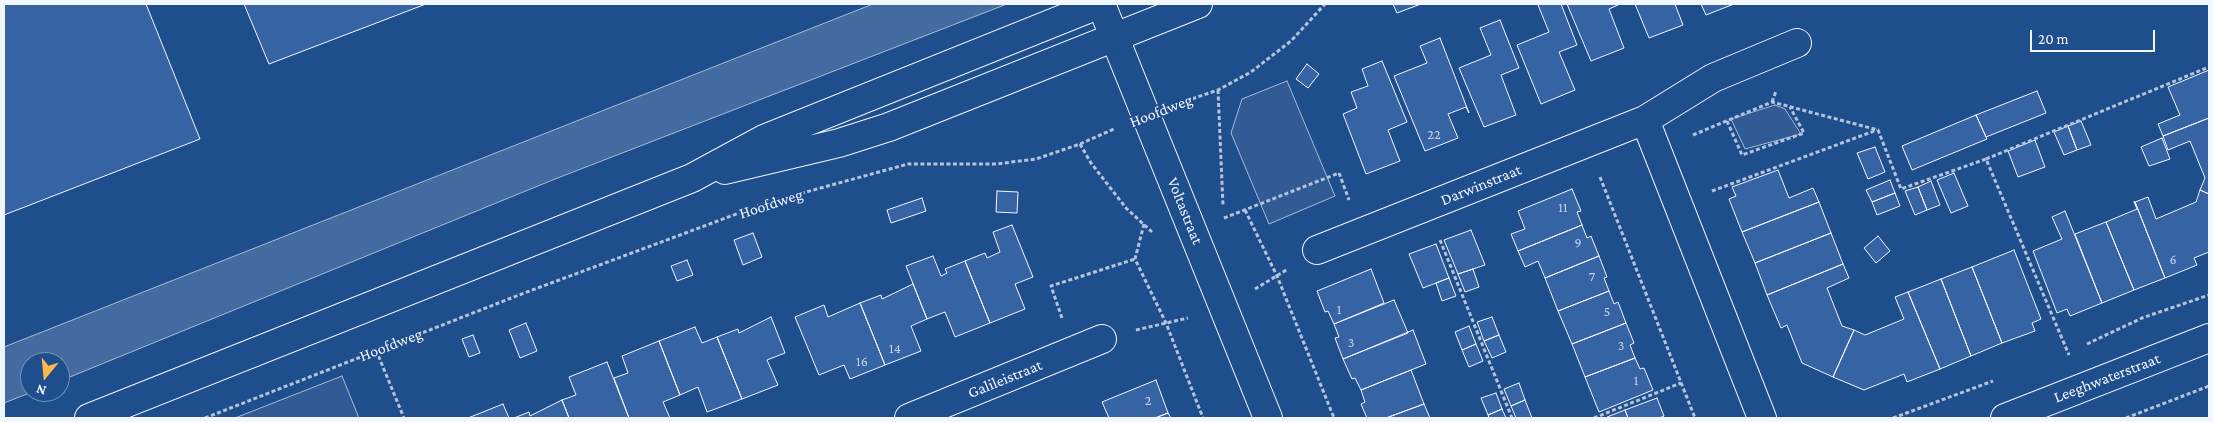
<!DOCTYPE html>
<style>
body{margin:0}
#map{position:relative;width:2213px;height:422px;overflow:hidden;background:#1f4e8c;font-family:"Crimson Pro",serif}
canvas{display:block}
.frame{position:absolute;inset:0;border:5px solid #f2f6ff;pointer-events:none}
.north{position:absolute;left:20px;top:352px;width:50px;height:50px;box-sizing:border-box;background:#1f4e8c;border:1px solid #7391ba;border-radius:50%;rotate:197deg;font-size:14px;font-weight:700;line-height:20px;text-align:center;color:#f2f6ff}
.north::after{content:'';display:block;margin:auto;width:18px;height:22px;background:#ffb74d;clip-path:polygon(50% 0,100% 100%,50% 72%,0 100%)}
.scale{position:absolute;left:2030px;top:30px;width:125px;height:22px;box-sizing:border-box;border:2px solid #f2f6ff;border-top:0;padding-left:6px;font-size:15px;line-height:18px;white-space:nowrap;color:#f2f6ff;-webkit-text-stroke:4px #1f4e8c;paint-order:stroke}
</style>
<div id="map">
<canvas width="2213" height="422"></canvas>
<div class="frame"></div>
<div class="north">N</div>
<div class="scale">20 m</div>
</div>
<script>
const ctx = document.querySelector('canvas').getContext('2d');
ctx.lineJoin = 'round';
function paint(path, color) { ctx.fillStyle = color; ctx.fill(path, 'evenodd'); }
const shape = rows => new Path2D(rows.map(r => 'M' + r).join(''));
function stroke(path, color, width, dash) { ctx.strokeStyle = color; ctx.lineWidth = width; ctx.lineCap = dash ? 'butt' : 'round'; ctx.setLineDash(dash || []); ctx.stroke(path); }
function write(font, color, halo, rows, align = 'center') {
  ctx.font = font + ' "Crimson Pro",serif'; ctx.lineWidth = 4; ctx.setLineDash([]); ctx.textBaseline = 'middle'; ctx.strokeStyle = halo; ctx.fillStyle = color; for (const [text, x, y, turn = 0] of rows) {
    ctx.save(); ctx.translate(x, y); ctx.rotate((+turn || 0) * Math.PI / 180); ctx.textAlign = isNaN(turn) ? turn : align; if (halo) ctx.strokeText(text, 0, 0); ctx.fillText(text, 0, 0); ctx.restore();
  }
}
const built = shape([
 [1287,81,1335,196,1269,224,1231,133,1242,99,1287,81],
 [1775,105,1785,109,1801,134,1745,149,1731,119,1775,105],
 [342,376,359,418,235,418,342,376]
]);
paint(built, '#305b95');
stroke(built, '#a8bbd7', 1);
const water = shape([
 [873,4,1007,4,555,179,60,381,60,362,30,362,30,392,32,392,4,403,4,347,873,4]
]);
paint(water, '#446ba0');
stroke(water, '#a8bbd7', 1);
const building = shape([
 [4,4,146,4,200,139,4,215,4,4],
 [244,4,426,4,269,64,244,4],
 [1393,4,1421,4,1397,13,1393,4],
 [1541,4,1561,4,1577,45,1559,52,1575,90,1541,104,1517,45,1549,32,1538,5,1541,4],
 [1567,4,1620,4,1609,9,1624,48,1591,61,1567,4],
 [1635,4,1675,4,1683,25,1649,38,1635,4],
 [1701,4,1734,4,1706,15,1701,4],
 [1500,20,1519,68,1501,75,1516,115,1484,127,1459,68,1491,55,1480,28,1500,20],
 [1440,38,1469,113,1466,107,1448,114,1458,138,1425,151,1394,76,1427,63,1420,46,1440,38],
 [1382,61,1407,122,1388,130,1400,161,1366,174,1343,114,1357,108,1351,92,1368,86,1362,69,1382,61],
 [1307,64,1319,74,1308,88,1296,79,1307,64],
 [2209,70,2209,118,2163,136,2158,124,2180,115,2168,87,2209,70],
 [2037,91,2046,113,1986,137,1976,115,2037,91],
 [1976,115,1987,139,1912,170,1902,146,1976,115],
 [2209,118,2209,194,2200,190,2205,178,2190,141,2168,150,2163,136,2209,118],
 [2081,121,2091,145,2077,150,2068,126,2081,121],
 [2068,126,2077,150,2064,155,2054,132,2068,126],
 [2162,138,2170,159,2149,166,2141,147,2162,138],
 [2035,140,2045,167,2018,177,2008,151,2035,140],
 [1875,147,1885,172,1868,179,1857,153,1875,147],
 [1778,170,1789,198,1813,188,1819,202,1742,232,1729,199,1736,196,1732,187,1778,170],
 [1954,173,1968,206,1951,213,1937,180,1954,173],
 [1890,180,1895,193,1872,202,1866,190,1890,180],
 [1931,181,1940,205,1927,210,1918,187,1931,181],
 [1918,187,1927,210,1915,215,1905,191,1918,187],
 [1572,189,1581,211,1577,212,1582,225,1518,251,1511,234,1525,229,1518,211,1572,189],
 [2200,190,2209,194,2209,252,2194,258,2197,265,2165,278,2135,202,2148,197,2156,219,2196,202,2200,190],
 [997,191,1018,192,1017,213,996,212,997,191],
 [1895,193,1900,206,1877,215,1872,202,1895,193],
 [922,198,926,211,891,223,887,210,922,198],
 [1819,202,1831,233,1755,263,1742,232,1819,202],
 [2134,202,2135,202,2165,278,2134,290,2106,222,2137,209,2134,202],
 [2065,211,2102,303,2070,316,2067,309,2057,313,2033,251,2062,239,2052,217,2065,211],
 [2106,222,2134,290,2102,303,2075,234,2106,222],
 [1012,225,1033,277,1015,284,1025,309,990,323,965,261,985,253,987,258,1000,252,993,232,1012,225],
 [1582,225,1587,238,1591,236,1599,256,1545,278,1538,261,1525,267,1518,251,1582,225],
 [1471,230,1485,265,1458,274,1444,240,1471,230],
 [753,233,762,257,743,265,734,240,753,233],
 [1831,233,1843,264,1767,295,1755,263,1831,233],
 [1878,236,1890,251,1876,263,1864,248,1878,236],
 [1436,244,1449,278,1423,288,1409,254,1436,244],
 [2014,250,2041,319,2032,323,2035,331,2002,343,1972,267,2014,250],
 [933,256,941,276,947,273,945,269,965,261,990,323,955,337,945,312,927,319,906,266,933,256],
 [1599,256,1607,277,1604,278,1609,291,1558,311,1545,278,1599,256],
 [687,260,693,275,677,281,671,266,687,260],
 [1843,264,1849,278,1827,288,1842,326,1854,330,1833,377,1802,363,1787,325,1781,328,1767,295,1843,264],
 [1972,267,2002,343,1971,356,1941,279,1972,267],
 [1371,269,1384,303,1334,324,1328,311,1325,312,1317,291,1371,269],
 [1473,269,1479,287,1465,292,1458,274,1473,269],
 [1449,278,1456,296,1442,301,1436,283,1449,278],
 [1941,279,1971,356,1940,369,1908,292,1941,279],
 [913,284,927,319,911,326,921,351,885,365,860,303,881,295,882,299,913,284],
 [1609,291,1614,304,1618,302,1626,323,1572,344,1558,311,1609,291],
 [1908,292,1940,369,1907,382,1904,374,1864,390,1833,377,1854,330,1865,335,1904,319,1895,297,1908,292],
 [1394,300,1408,333,1343,359,1335,338,1339,337,1334,324,1394,300],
 [860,303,885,365,850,379,844,365,819,375,795,317,824,305,828,317,860,303],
 [771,317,785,353,767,360,778,385,742,399,717,337,738,329,739,333,771,317],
 [1492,317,1499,335,1484,341,1477,322,1492,317],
 [526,323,537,351,520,358,509,330,526,323],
 [1626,323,1634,343,1630,345,1635,358,1585,377,1572,344,1626,323],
 [1469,326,1476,344,1462,350,1455,332,1469,326],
 [695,327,702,343,717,337,742,399,707,412,698,387,680,395,659,341,695,327],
 [1413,330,1426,364,1361,390,1355,378,1352,379,1343,359,1413,330],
 [473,335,480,353,469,357,462,339,473,335],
 [1499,335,1506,352,1492,358,1484,341,1499,335],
 [659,341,680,395,663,402,670,418,629,418,614,378,628,373,622,356,659,341],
 [1476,344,1483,361,1469,367,1462,350,1476,344],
 [1635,358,1640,369,1644,368,1653,390,1599,412,1585,377,1635,358],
 [607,362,629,418,569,418,562,400,576,395,569,377,607,362],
 [1411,370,1424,404,1386,418,1367,418,1361,404,1365,402,1361,390,1411,370],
 [1156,380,1168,413,1155,418,1109,418,1102,402,1156,380],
 [1519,383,1525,400,1511,406,1504,389,1519,383],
 [1496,393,1502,409,1488,415,1481,398,1496,393],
 [1657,398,1664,416,1659,418,1628,418,1625,410,1657,398],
 [562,400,569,418,514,418,529,412,530,416,562,400],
 [1525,400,1532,418,1516,418,1511,406,1525,400],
 [503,404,509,418,468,418,503,404],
 [1424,404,1430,418,1386,418,1424,404],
 [1502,409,1506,418,1489,418,1488,415,1502,409],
 [1625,410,1628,418,1608,418,1607,417,1625,410],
 [1168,413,1171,418,1155,418,1168,413]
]);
paint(building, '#3563a3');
stroke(building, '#f2f6ff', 1);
const minor = shape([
 [1101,4,1268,418],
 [1645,120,1762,418],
 [1317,250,1645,120,1713,78,1797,43],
 [909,418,1102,339],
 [2005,418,2209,338]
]);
const secondary = shape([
 [725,170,839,143,889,127,1198,4],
 [89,418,692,178,764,139,1100,4]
]);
stroke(minor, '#f2f6ff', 30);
stroke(secondary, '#f2f6ff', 30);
stroke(shape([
 [1218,90,1223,206],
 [1772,102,1776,91],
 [1180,103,1218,90,1251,72,1291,41,1325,4],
 [1727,121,1742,155,1804,133,1790,107],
 [1693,135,1772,102,1878,130,1901,189,1986,159,2069,355],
 [1080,144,1091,163,1126,208,1152,232],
 [1986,159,2209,67],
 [1600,177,1695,418],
 [1712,191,1877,130],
 [1245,210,1277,276,1334,418],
 [1224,218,1339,173,1349,200],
 [1144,224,1135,259,1166,323,1203,418],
 [1440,240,1512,418],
 [1255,289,1288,269],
 [1062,318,1051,286,1135,259],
 [1136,330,1188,318],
 [2087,344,2142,318,2209,295],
 [376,350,404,418],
 [205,418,519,295,766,203,908,164,996,164,1036,159,1080,144,1114,129],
 [1594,418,1681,383],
 [1893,418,1993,381],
 [2126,418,2209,386]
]), '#b3c4dc', 3, [4, 2.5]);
stroke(minor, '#1f4e8c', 28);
stroke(secondary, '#1f4e8c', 28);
write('14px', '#c3d1e8', null, [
 ["22",1434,135],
 ["11",1563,208],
 ["9",1578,243],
 ["6",2173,260],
 ["7",1592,277],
 ["1",1339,310],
 ["5",1607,312],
 ["3",1351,343],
 ["3",1621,346],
 ["14",895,349],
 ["16",862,362],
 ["1",1636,381],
 ["2",1148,401]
]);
write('16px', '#f2f6ff', '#1f4e8c', [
 ["Hoofdweg",1161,111,-21],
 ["Darwinstraat",1481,185,-22],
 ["Hoofdweg",771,204,-18],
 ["Voltastraat",1185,211,68],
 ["Hoofdweg",391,345,-21],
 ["Leeghwaterstraat",2107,378,-21],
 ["Galileistraat",1005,379,-22]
]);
</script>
